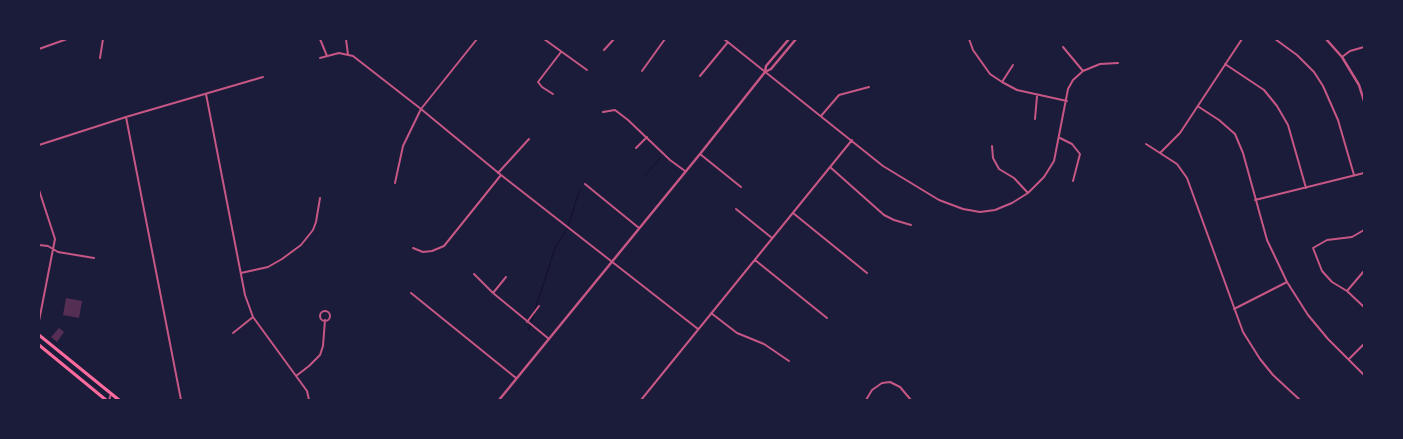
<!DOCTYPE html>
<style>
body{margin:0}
#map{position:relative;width:1403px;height:439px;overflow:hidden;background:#1b1b3a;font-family:Helvetica,sans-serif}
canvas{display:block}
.frame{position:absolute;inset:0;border:40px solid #1b1b3a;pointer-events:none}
</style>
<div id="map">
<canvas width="1403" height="439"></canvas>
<div class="frame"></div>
</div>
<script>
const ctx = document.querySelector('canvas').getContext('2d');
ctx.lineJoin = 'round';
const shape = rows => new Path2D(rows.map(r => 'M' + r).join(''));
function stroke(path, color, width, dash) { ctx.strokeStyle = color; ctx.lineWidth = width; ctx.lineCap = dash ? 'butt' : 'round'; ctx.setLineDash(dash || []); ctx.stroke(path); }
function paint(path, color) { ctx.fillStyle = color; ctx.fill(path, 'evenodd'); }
stroke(shape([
 [645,176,660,158],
 [535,310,555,248,567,229,580,189],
 [528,331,534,314]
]), '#12122b', 1);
paint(shape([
 [66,298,82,301,79,318,63,315],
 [59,328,64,332,57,342,51,337]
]), '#542f53');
stroke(shape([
 [320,39,327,56],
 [346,39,348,55],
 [544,39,587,70],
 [724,39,883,166,939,200,963,209,980,212,995,210,1012,203,1028,193,1044,177,1054,161,1068,89,1073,80,1083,71,1100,64,1118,63],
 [969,39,973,50,990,74,1002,82,1017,90,1067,101],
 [1275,39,1297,55,1314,72,1323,86,1338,120,1354,175],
 [1063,47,1083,71],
 [39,49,67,39],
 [604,50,614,39],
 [1342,57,1350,51,1364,47],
 [100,58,103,39],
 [320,58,339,53,353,56,421,109,501,175,698,329],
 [1225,64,1264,90,1277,106,1288,125,1306,188],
 [642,71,665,39],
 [700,76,728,42],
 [1002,82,1013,65],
 [206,94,245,295,253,317,307,391,309,400],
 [553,94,542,87,538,82,561,52],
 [1199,107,1219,120,1235,134,1243,153,1267,240,1287,282,1308,315,1328,339,1364,375],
 [603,112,615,110,628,120,670,160,685,171],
 [821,116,839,95,869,87],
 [126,117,181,400],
 [1035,119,1037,96],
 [1060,138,1072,144,1080,154,1073,181],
 [1146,144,1177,164,1187,178,1243,332,1260,359,1273,375,1300,400],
 [39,145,126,117,263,77],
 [992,146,993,158,999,169,1014,178,1028,193],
 [636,148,647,137],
 [1160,153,1180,133,1242,39],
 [700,154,741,187],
 [830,167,884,215,894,220,911,225],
 [498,173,529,139],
 [395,183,403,146,421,109,477,39],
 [585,184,639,228],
 [39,190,55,239,39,321],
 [1255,200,1364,173],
 [736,209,772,238],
 [793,213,867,273],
 [1364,230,1352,237,1327,240,1313,248,1322,271,1332,282,1347,291,1364,307],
 [39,245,48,246,58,252,94,258],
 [413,248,423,252,432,251,444,246,501,175],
 [755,260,827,318],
 [241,273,268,267,282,259,301,245,313,230,316,222,320,198],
 [474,274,493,293,549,339],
 [1347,291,1364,271],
 [411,293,516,378],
 [493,293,506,277],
 [1234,309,1287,282],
 '320 316a5 5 0 1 1 10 0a5 5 0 1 1-10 0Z',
 [711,313,737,333,764,344,789,361],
 [527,322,539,306],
 [233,333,253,317],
 [1349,359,1364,344],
 [296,376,309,366,320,355,323,346,325,320],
 [109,400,111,394],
 [641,400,852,140],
 [866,400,872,390,882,383,890,382,900,387,911,400]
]), '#c65784', 2);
stroke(shape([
 [1326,39,1342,57,1359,85,1364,101],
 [765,72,771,69,796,39],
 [499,400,700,154,765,72,766,66,789,39]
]), '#c65784', 2.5);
stroke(shape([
 [39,335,119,400],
 [39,345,106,400]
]), '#ff6b9d', 3);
</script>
